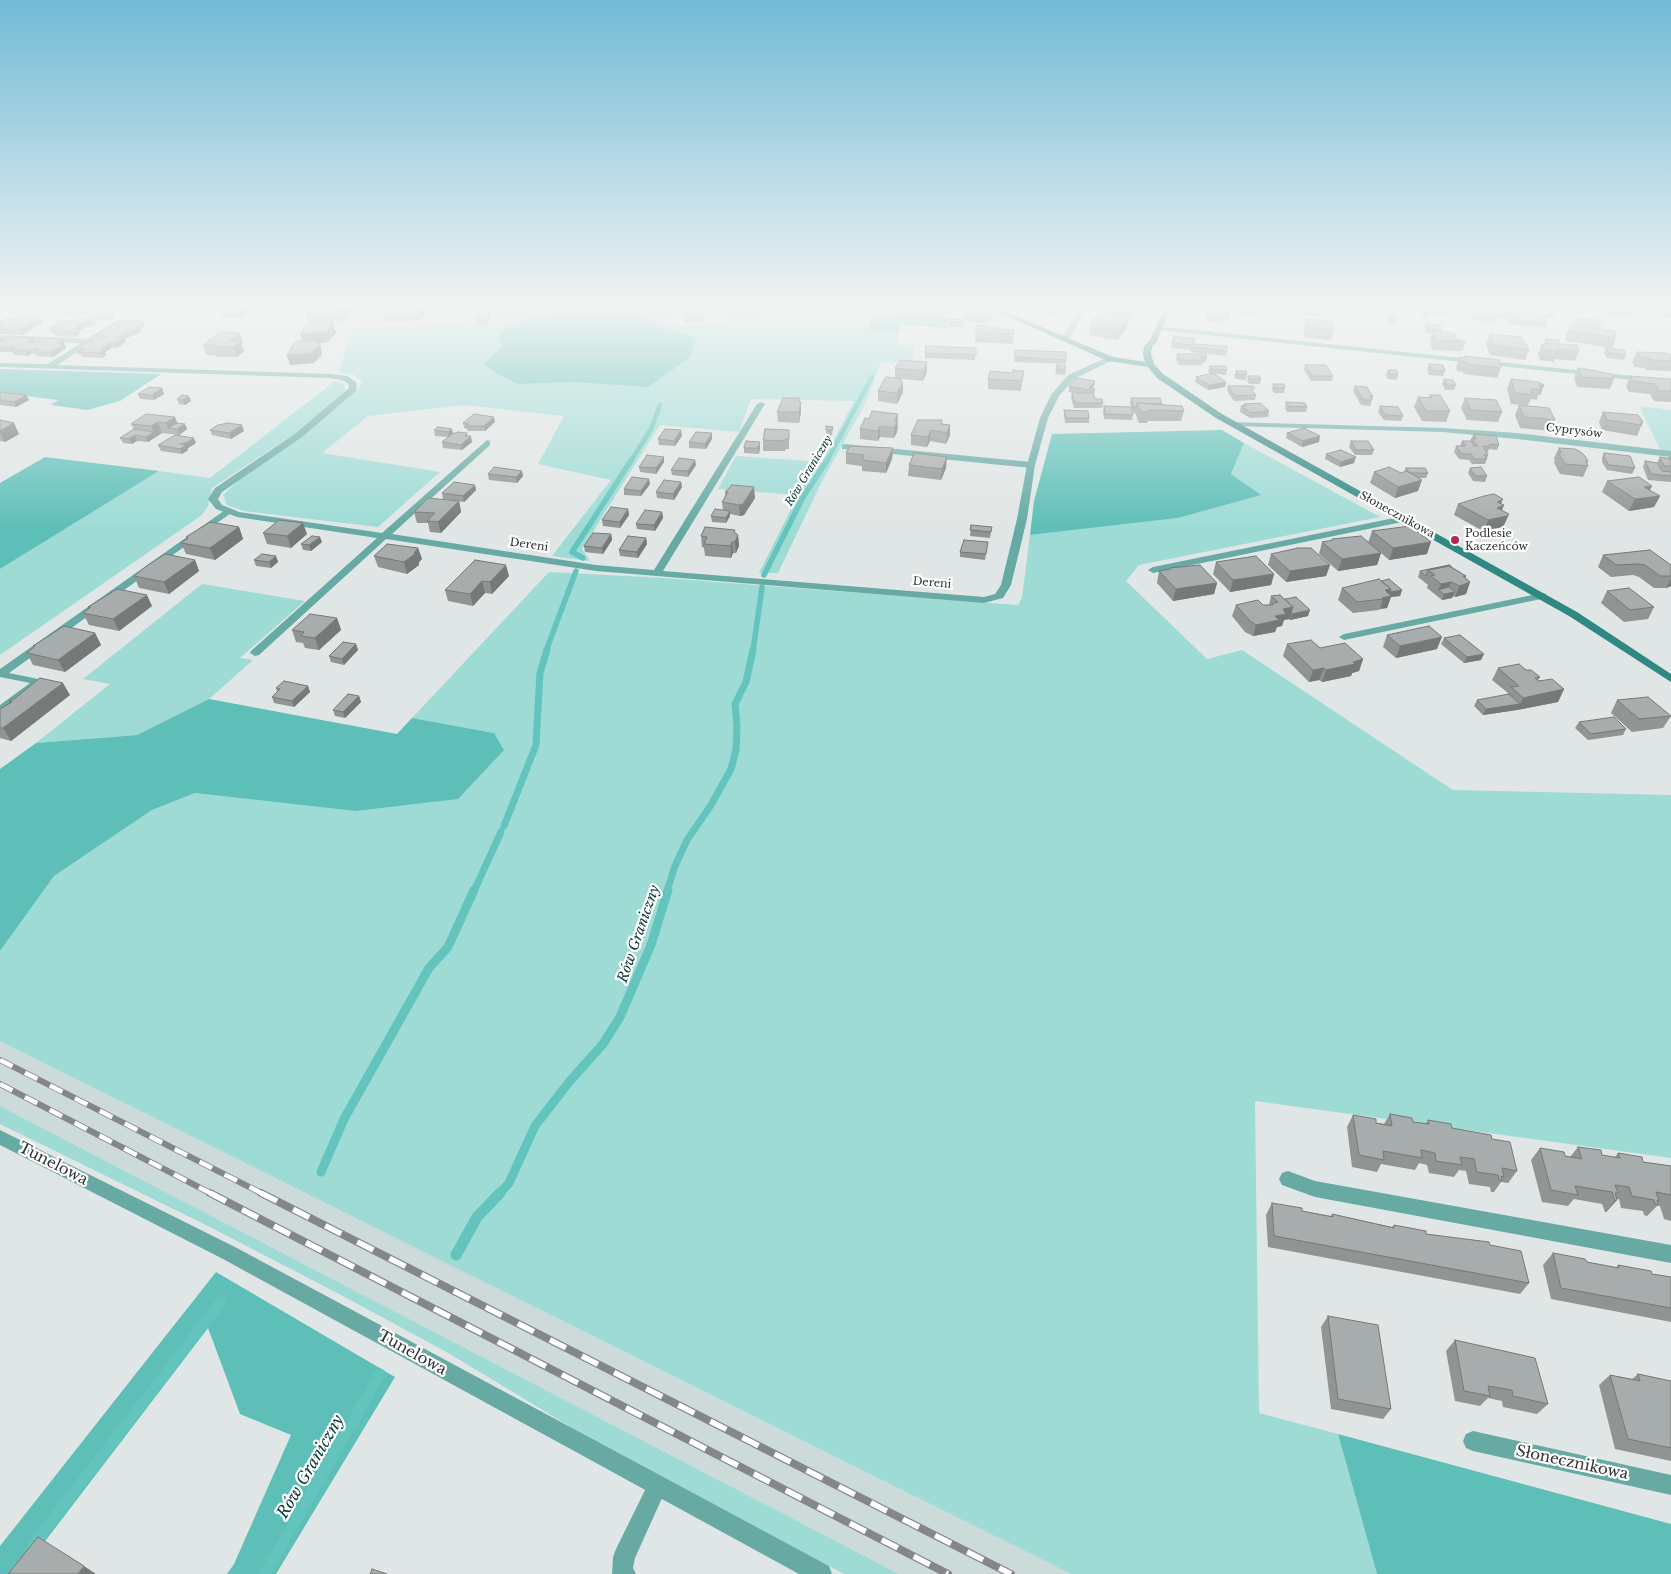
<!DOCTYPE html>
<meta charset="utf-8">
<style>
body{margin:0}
canvas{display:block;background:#e0e6e5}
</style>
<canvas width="1671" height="1574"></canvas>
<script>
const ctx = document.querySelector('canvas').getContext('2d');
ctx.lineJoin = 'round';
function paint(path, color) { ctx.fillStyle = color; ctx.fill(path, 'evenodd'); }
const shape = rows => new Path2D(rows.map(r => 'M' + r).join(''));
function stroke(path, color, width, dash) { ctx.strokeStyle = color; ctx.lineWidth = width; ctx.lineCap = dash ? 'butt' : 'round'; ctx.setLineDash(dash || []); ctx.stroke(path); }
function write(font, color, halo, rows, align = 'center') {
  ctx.font = font + ' "Libre Baskerville",serif'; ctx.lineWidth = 4.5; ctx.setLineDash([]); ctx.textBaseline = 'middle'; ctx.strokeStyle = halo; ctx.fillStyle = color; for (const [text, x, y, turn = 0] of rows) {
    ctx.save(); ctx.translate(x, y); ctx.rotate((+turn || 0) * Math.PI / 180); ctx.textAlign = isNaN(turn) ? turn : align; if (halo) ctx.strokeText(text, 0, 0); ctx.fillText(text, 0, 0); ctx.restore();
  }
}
paint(shape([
 [439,309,495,309,492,326,432,326],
 [0,1041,1071,1574,899,1574,0,1106]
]), '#ccdbda');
paint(shape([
 [495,309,554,309,545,312,519,384,576,382,697,338,651,323,644,313,651,309,671,309,671,326,724,323,725,309,763,309,763,319,870,320,871,309,893,309,890,319,870,331,899,332,897,345,914,346,912,363,881,362,865,404,822,481,778,573,759,573,798,495,718,489,736,456,822,462,854,401,751,399,739,432,660,425,582,549,590,561,552,556,611,480,538,464,564,416,464,405,368,416,322,453,440,472,378,527,244,511,227,505,223,495,246,473,304,435,353,393,362,383,354,375,339,372,353,327,492,326],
 [335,381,344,384,345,391,300,430,212,488,208,506,202,515,0,655,0,569,159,471,210,478],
 [1639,406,1671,410,1671,452,1661,451],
 [1244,443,1380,517,1139,565,1126,581,1207,659,1242,650,1453,790,1671,795,1671,1158,1255,1101,1259,1413,1338,1434,1377,1574,1071,1574,0,1041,0,951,54,876,152,810,195,793,355,811,494,733,412,718,549,572,664,578,1018,605,1022,598,1030,535,1178,518,1260,495,1231,474],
 [202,584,305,601,240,658,253,660,209,699,137,735,36,743,110,684,83,679],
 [0,1106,899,1574,844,1574,612,1452,450,1354,343,1296,204,1224,0,1124]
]), '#9edbd5');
paint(shape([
 [554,309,651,309,644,313,651,323,697,338,689,358,648,387,576,382,519,384,499,375,484,364,501,347,499,332],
 [893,309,960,309,942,314,956,323,945,323,948,328,900,325,899,332,869,331,870,320,889,319],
 [0,369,161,374,120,401,87,410,51,405,58,400,0,393],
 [1222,430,1244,443,1231,474,1261,495,1178,518,1030,535,1034,501,1052,434],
 [45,457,159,471,0,569,0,483],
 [209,699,397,734,412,718,494,733,504,750,458,799,355,811,195,793,152,810,54,876,0,951,0,769,36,743,137,735],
 [216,1272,395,1377,276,1574,227,1574,234,1564,291,1435,240,1414,208,1328,20,1574,0,1574,0,1546],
 [1338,1434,1671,1524,1671,1574,1377,1574]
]), '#5dbfb7');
stroke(shape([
 [876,325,877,309],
 [631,461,651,429,660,405],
 [827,461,872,377]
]), '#62c4bc', 4.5);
stroke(shape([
 [583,558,572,552,632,459],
 [764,575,803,497,828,459],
 [546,651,576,571],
 [753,651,762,587]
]), '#62c4bc', 5.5);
stroke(shape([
 [504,826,536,745,540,673,547,650],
 [474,891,501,832],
 [667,891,675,866,687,840,711,805,731,769,736,750,737,726,735,704,746,682,753,650]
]), '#62c4bc', 7);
stroke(shape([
 [321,1172,344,1119,429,968,448,947,474,890],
 [499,1194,509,1183,535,1126,569,1082,603,1044,620,1017,651,945,668,890]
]), '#62c4bc', 9);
stroke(shape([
 [456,1255,477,1217,500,1193],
 [33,1545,221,1302],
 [265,1574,380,1374]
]), '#62c4bc', 11);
paint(shape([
 [845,444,1031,462,1035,465,1031,468,842,449,842,445,845,444],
 [228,508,231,509,231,513,9,673,43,680,45,682,4,714,0,715,0,705,30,683,0,677,0,669,228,508],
 [1404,516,1407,517,1407,521,1153,573,1148,570,1153,567,1404,516],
 [1542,593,1546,594,1547,596,1546,598,1344,640,1339,637,1344,634,1542,593],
 [1288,1171,1315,1181,1671,1245,1671,1263,1315,1197,1282,1185,1279,1179,1282,1173,1288,1171],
 [657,1477,664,1480,667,1487,635,1558,633,1568,636,1574,612,1574,613,1557,616,1549,650,1480,657,1477]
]), '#67aaa4');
paint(shape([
 [1081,309,1087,309,1067,341,1061,341,1060,339,1081,309],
 [1469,309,1488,309,1549,314,1549,309,1555,309,1555,316,1544,318,1472,311,1469,309],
 [116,321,120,323,118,324,58,365,330,374,347,376,357,383,356,391,302,437,222,492,218,499,222,505,239,512,382,533,487,440,490,441,490,445,392,534,596,565,654,570,757,404,761,402,765,404,663,571,984,597,995,594,1001,585,1017,519,1027,465,1040,418,1051,395,1068,375,1108,357,1115,359,1074,379,1059,396,1048,418,1035,465,1027,519,1011,585,1003,598,984,603,596,571,386,539,259,655,255,656,250,653,251,651,377,538,237,517,216,509,208,499,215,488,296,433,349,388,349,384,342,380,330,378,0,367,0,363,48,364,81,343,0,339,0,335,87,339,116,321],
 [1156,326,1671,380,1671,384,1159,330,1156,330,1156,326],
 [1231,422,1443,428,1517,433,1671,451,1671,457,1517,439,1443,432,1234,426,1231,426,1231,422],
 [0,1130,235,1247,829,1566,832,1574,799,1574,223,1259,0,1145,0,1130],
 [1473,1431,1671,1475,1671,1495,1473,1451,1466,1448,1463,1441,1466,1434,1473,1431]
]), '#67aaa4');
paint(shape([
 [991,309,999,309,1113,357,1145,362,1143,354,1144,346,1150,340,1164,309,1170,309,1157,341,1152,347,1151,354,1154,364,1163,374,1222,414,1577,612,1671,674,1671,682,1569,616,1216,418,1157,378,1148,367,1108,361,991,309]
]), '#308882');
const railFar1 = shape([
 [0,1060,263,1194],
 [0,1084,212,1194]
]);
const rail = shape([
 [210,1193,948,1574],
 [261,1193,1011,1574]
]);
stroke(railFar1, '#848787', 6);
stroke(rail, '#848787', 8);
stroke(railFar1, '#fff', 4.5, [14]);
stroke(rail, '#fff', 5.5, [18]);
paint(shape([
 [0,308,36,308,33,310,0,309],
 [219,308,252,308,241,317,222,317],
 [308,308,351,308,351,310,344,321,333,321,336,333,328,342,320,343,322,354,314,363,290,365,287,355,302,341,300,334,311,321,308,322,305,312],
 [385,308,426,308,427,310,421,320,385,321,383,312],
 [491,308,488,325,476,325,475,321],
 [683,308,704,313,705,322,684,323],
 [1031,308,1065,308,1057,315,1030,311],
 [1102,308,1137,308,1128,320,1127,327,1117,340,1089,335,1090,326,1101,313],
 [1226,308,1254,309,1253,316,1230,313,1229,320,1224,319,1222,323,1206,321,1207,317],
 [1303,308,1320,308,1319,316,1302,315],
 [1363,308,1379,308,1378,312,1363,310],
 [1398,308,1416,308,1415,312,1398,311],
 [1421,308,1446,308,1447,310,1445,315,1442,315,1441,316,1428,314,1426,318,1421,317],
 [1473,308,1509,308,1508,314,1531,315,1531,313,1539,319,1547,323,1545,328,1507,324,1506,318,1505,319,1497,318,1495,323,1472,320,1472,313],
 [1606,308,1657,309,1655,313,1632,311,1630,317,1615,315,1614,317,1609,316],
 [1662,308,1671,308,1671,318,1667,318,1661,310],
 [86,309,88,313,84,316,65,315,63,310],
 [113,313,115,317,111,320,97,320,95,315],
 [965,314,992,315,992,320,980,323,974,321,971,322,964,319],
 [1389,316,1397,317,1394,326,1389,324,1388,321],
 [41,318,43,322,22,335,0,334,0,322,16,319],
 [1576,318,1601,328,1616,338,1612,348,1566,341,1566,335,1570,326,1575,326,1574,323],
 [949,319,964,320,963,327,948,327],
 [1306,319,1334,330,1331,340,1304,337,1304,329],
 [96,324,81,329,79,331,80,334,75,337,56,336,54,333,51,333,49,328],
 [114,324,145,326,140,329,141,332,126,338,125,339,126,342,117,348,112,348,105,352,106,355,102,358,82,357,81,354,77,354,75,349,98,341,97,341,95,336,116,329],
 [1426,324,1442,330,1441,332,1456,339,1466,342,1462,351,1432,350,1430,340,1432,334,1426,333,1425,329],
 [976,325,998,329,1014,330,1013,344,975,342],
 [1490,334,1529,350,1525,360,1490,355,1486,344],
 [0,336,3,336,5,341,33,338,35,342,38,342,63,340,66,348,53,357,37,356,35,354,32,353,28,356,14,355,12,352,0,352],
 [1546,339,1560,344,1579,351,1575,361,1555,359,1554,362,1540,360,1538,354,1542,344,1544,344],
 [243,343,241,344,244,351,237,357,216,357,215,355,206,355,203,345],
 [1172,343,1194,344,1227,351,1226,356,1191,352,1191,350,1171,348],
 [976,348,975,360,925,358,925,353],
 [1606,348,1626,355,1624,360,1607,358,1604,353],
 [1015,350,1066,360,1066,364,1014,362],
 [1637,352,1671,355,1671,371,1646,370,1645,368,1635,367,1632,362],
 [1177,354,1207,357,1206,362,1203,362,1202,365,1179,365,1176,359],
 [1465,356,1501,368,1497,378,1464,374,1463,372,1457,371,1456,367,1460,357,1465,358],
 [900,360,927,372,923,381,901,379,903,392,897,404,878,401,878,391,895,378,895,368],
 [1429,364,1445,371,1443,376,1429,375,1427,369],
 [1057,365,1066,366,1065,375,1055,374],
 [1305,365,1333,376,1332,381,1311,381,1304,370],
 [1210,366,1227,370,1226,375,1215,374,1226,382,1225,387,1208,390,1195,382,1196,377,1210,374,1208,371],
 [1578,368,1599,372,1614,379,1610,389,1577,387,1574,378],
 [1388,370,1398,375,1397,380,1388,379,1386,375],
 [1024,371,1021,391,988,389,988,379],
 [1236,371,1247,374,1246,380,1236,379,1234,376],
 [1248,376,1261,379,1260,384,1249,384,1247,381],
 [1630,376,1671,379,1671,402,1654,401,1650,394,1629,392,1626,386],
 [1444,379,1456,385,1454,390,1445,390,1442,384],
 [1511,379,1544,385,1540,395,1538,395,1537,400,1531,399,1528,405,1511,404,1507,389],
 [1273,384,1285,388,1284,393,1274,393,1272,389],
 [1069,386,1094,386,1092,388,1095,389,1094,395,1095,399,1103,403,1102,408,1074,408,1071,398,1072,393,1078,393,1069,392],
 [1228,386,1254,393,1256,395,1255,400,1234,401,1227,391],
 [1355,386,1373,397,1370,406,1361,405,1353,391],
 [162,388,164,394,154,400,140,399,138,394],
 [0,392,26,395,29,400,16,407,0,405],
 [1430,395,1450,411,1446,422,1422,421,1414,407,1418,397,1429,398],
 [1131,398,1162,404,1184,411,1181,421,1148,421,1147,423,1139,423,1135,413,1133,413,1130,403],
 [1465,398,1502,412,1498,422,1467,420,1461,408],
 [177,399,191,401,185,405,179,404],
 [1286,402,1307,407,1306,412,1287,412,1285,408],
 [1244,404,1269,411,1268,417,1250,418,1240,412,1241,406,1243,406],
 [1519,405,1555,420,1551,431,1520,428,1515,415],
 [1104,406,1133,415,1132,420,1104,419,1103,411],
 [1380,406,1403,416,1401,421,1384,420,1378,412],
 [1064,410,1089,418,1089,423,1065,423,1064,415],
 [777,412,801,412,799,423,778,422],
 [1603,412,1643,422,1637,436,1602,430,1599,422],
 [175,417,177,423,187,429,179,435,162,433,148,442,137,441,132,444,123,443,120,438,134,429,131,424],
 [0,420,19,434,5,442,0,441],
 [942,420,942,424,950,425,950,435,946,444,930,441,927,447,911,445,911,435],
 [495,422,485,431,468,431,467,429,464,428,463,423],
 [898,425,897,432,894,438,880,437,878,441,860,439,860,429],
 [833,427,832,435,826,435,826,430],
 [452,429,453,433,468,436,472,442,462,450,443,448,442,442,448,437,435,436,434,430],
 [210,430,244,431,231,439,212,435],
 [789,430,789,449,786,449,785,451,763,451,763,440],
 [712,433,712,439,706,449,689,448,689,442],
 [1287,433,1319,442,1302,447,1286,438],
 [1474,434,1499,445,1497,450,1489,449,1488,452,1487,452,1488,455,1485,464,1472,464,1469,460,1459,459,1454,452,1456,446,1460,446,1462,441,1470,441],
 [682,436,675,446,659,445,658,439],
 [1351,441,1374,450,1372,455,1355,455,1349,447],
 [760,442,760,447,759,454,744,453,744,448],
 [196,443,188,448,188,450,182,454,161,451,158,445],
 [893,448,892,459,886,473,862,471,862,466,846,464,846,453],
 [1559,448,1588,461,1587,463,1588,466,1583,477,1560,474,1554,463,1555,460,1554,458],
 [1604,453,1635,468,1632,474,1607,470,1602,462,1602,458],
 [1671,453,1671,482,1648,480,1643,467,1645,461,1657,463,1660,457,1668,458],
 [1326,454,1354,463,1340,467,1325,459],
 [664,462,656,474,640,472,639,467],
 [696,465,688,477,672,475,671,470],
 [909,465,946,468,941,480,908,476],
 [1406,468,1428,473,1426,478,1419,478,1418,491,1395,498,1370,483,1374,472,1401,473,1404,472],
 [1470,468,1487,476,1485,482,1473,481,1468,473],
 [522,471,523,476,517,483,489,480,488,474],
 [1607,481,1652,486,1650,490,1660,496,1654,507,1629,511,1602,492],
 [681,482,682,487,674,500,657,498,656,492],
 [650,484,641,496,624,495,624,489],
 [475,485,476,490,464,502,443,499,442,493],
 [725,492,755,498,744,515,740,516,730,514,730,516,726,523,712,522,711,516,723,510,722,502,725,496],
 [459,501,461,512,441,533,430,532,428,523,417,523,414,512],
 [1458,504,1501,504,1504,505,1502,510,1509,514,1504,525,1502,527,1483,531,1454,515],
 [628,509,629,515,620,528,603,526,602,520],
 [662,512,663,518,655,531,637,529,636,524],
 [971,525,991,532,990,538,970,536],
 [239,527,243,539,215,560,186,554,181,543,187,539,186,537],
 [1372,531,1427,554,1389,560,1381,553,1377,565,1338,571,1319,554,1322,542,1331,541,1332,539,1368,543],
 [263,533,307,534,291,548,267,544],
 [735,533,738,535,739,546,736,553,733,553,731,558,705,556,704,548,702,547,701,536],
 [611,534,612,540,603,554,585,552,584,546],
 [646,538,647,544,638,558,620,556,619,550],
 [322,542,311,551,303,550,301,544],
 [988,542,985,560,960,557,960,552],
 [418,548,422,559,419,562,419,565,407,574,378,567,374,556],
 [1271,554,1330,565,1326,576,1286,582,1268,565],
 [1603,555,1671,565,1671,586,1666,588,1654,588,1639,577,1633,575,1611,577,1598,567],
 [276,556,278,562,271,568,256,566,254,560],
 [195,560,199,571,169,594,139,588,134,576],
 [475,560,509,576,492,594,485,593,473,606,448,601,445,590],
 [1216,562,1274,574,1271,585,1230,592,1213,574],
 [1449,565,1466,576,1465,578,1470,582,1466,594,1455,597,1453,596,1452,598,1442,600,1427,588,1428,585,1418,577,1420,571],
 [1170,568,1217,583,1214,594,1173,601,1157,583,1159,571,1169,570],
 [1381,581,1402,590,1400,596,1391,597,1387,608,1380,609,1379,610,1353,613,1338,600,1342,588],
 [1607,591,1654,607,1648,619,1624,622,1601,603],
 [1271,596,1285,599,1308,616,1290,620,1289,619,1284,620,1282,626,1277,627,1275,632,1253,636,1245,632,1232,616,1236,605,1269,605],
 [152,606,119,631,89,625,83,613,89,608,88,607],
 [337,618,341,630,319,650,305,648,303,643,296,642,292,630],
 [95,633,101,645,65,672,33,665,27,653,34,647,33,646],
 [1387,635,1437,649,1396,658,1383,647],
 [1444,638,1481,660,1464,663,1441,644],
 [356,644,358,650,344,665,331,662,329,656],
 [1287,644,1320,648,1363,659,1359,671,1352,673,1351,676,1322,682,1319,680,1309,682,1283,656],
 [1498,668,1526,670,1540,677,1538,680,1564,689,1558,702,1517,710,1483,715,1474,706,1477,700,1507,695,1508,693,1492,680],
 [308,686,310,692,294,707,274,703,272,697,277,692,276,688],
 [70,695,11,741,0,738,0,709,10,703,9,701],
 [359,696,361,702,345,718,335,716,333,710],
 [1617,700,1671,716,1663,728,1632,732,1611,713],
 [1579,722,1626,729,1623,735,1588,740,1575,728],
 [1390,1114,1413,1122,1426,1124,1428,1120,1452,1128,1492,1139,1517,1171,1508,1183,1501,1182,1494,1192,1491,1192,1490,1187,1469,1184,1466,1171,1459,1170,1454,1177,1429,1173,1427,1165,1419,1163,1415,1170,1381,1164,1377,1172,1352,1167,1347,1127,1353,1115,1376,1123,1384,1124],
 [1578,1147,1602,1155,1615,1157,1618,1153,1643,1162,1671,1166,1671,1221,1664,1219,1660,1206,1657,1206,1647,1216,1644,1215,1643,1211,1621,1208,1619,1199,1616,1199,1617,1200,1606,1212,1605,1212,1602,1204,1574,1199,1568,1206,1542,1202,1531,1160,1540,1148,1565,1156,1570,1157],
 [1272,1203,1302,1211,1331,1216,1332,1214,1392,1227,1394,1225,1426,1234,1490,1245,1529,1283,1520,1294,1268,1247,1266,1215],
 [1553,1253,1587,1262,1616,1268,1618,1265,1652,1274,1671,1277,1671,1322,1551,1299,1543,1265],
 [1328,1316,1391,1409,1383,1419,1331,1409,1321,1327],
 [1455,1340,1548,1404,1537,1414,1503,1407,1502,1401,1488,1398,1480,1406,1455,1401,1446,1351],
 [1638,1374,1671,1381,1671,1461,1615,1449,1599,1385,1610,1375,1632,1379]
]), '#909594');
paint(shape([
 [238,308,252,308,241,317],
 [343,308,351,308,351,310,344,321,341,311],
 [420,308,426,308,427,310,421,320,419,311],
 [489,308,491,308,488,325,487,320],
 [1060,308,1065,308,1057,315,1057,310],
 [1131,308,1137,308,1128,320,1130,311],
 [86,309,88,313,84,316,82,311],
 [113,313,115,317,111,320,109,315],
 [992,315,992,320,980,323,981,318],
 [975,316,974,321,971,322,971,317],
 [41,318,43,322,22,335,20,330],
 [1128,318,1127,327,1117,340,1119,331],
 [94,319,96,324,81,329,79,331,80,334,75,337,72,329,79,325],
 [143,321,145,326,140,329,141,332,126,338,125,339,126,342,117,348,115,343,119,337],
 [333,321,336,333,328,342,320,343,322,354,314,363,290,365,287,355,303,344,300,334],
 [240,333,243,343,241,344,244,351,237,357,233,347,229,341],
 [3,336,6,341,0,345,0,338],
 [33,338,35,343,27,342],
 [63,340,66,348,53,357,51,352,58,343],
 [110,343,112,348,105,352,106,355,102,358,100,353,100,350],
 [29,349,32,353,28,356,26,351],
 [927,362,927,372,923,381,923,371],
 [901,379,901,386,903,382,903,392,897,404,897,393,900,381],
 [1095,381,1094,386,1090,390,1089,388],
 [1226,382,1225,387,1208,390,1209,385],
 [1539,385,1544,385,1540,395,1538,395,1541,389],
 [162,388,164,394,154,400,152,395],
 [26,395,29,400,16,407,14,402],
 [189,396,191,401,185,405,183,400],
 [799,398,800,408,801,402,801,412,799,423],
 [898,414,897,432,894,438,895,421],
 [175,417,179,428,168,428,170,434,166,423],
 [494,417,495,422,485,431,484,426],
 [158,422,162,433,148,442,146,437,154,432,151,426],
 [14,423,19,434,5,442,0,433,0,431],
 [185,424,187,429,179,435,177,429],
 [242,425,244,431,231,439,229,433],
 [950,425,950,435,946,444,947,433],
 [880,426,880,437,878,441,878,431],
 [452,429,453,434,449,438,448,432],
 [681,430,682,436,675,446,674,441],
 [931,430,930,441,927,447,928,437],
 [467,433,468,439,471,436,472,442,462,450,461,445,465,436],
 [712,433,712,439,706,449,705,444],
 [135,435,137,441,132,444,129,439],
 [1320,436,1319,442,1302,447,1303,441],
 [194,438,196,443,188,448,188,450,182,454,180,449,180,444],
 [760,442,760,447,759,454,758,448],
 [893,448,892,459,886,473,886,463],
 [664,457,664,462,656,474,656,468],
 [947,457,946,468,941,480,942,469],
 [1356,457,1354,463,1340,467,1341,462],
 [695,460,696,465,688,477,688,471],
 [522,471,523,476,517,483,516,477],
 [649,479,650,484,641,496,641,491],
 [1422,480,1418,491,1395,498,1398,487],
 [681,482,682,487,674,500,673,494],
 [475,485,476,490,464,502,463,496],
 [1652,486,1646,497,1644,487],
 [754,487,755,498,744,515,740,516,739,505],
 [1660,496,1654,507,1629,511,1635,499],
 [1503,499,1500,507,1504,505,1499,516,1509,514,1504,525,1502,527,1483,531,1497,502],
 [459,501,461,512,441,533,438,522],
 [628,509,629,515,620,528,620,522],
 [730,511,730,516,726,523,726,518],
 [662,512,663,518,655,531,654,525],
 [303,523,307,534,291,548,287,536],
 [239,527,243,539,215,560,210,548],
 [611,534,612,540,603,554,602,548],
 [738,535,739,546,736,553,735,542],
 [320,537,322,542,311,551,309,545],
 [646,538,647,544,638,558,637,552],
 [732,542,733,553,731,558,731,546],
 [1431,542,1427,554,1389,560,1393,548],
 [418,548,422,559,419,562,419,565,407,574,404,562],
 [1381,553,1377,565,1338,571,1342,559],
 [276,556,278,562,271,568,269,562],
 [195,560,199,571,169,594,164,582],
 [506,565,509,576,492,594,490,582],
 [1330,565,1326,576,1286,582,1290,571],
 [1274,574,1271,585,1230,592,1233,580],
 [1463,576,1466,576,1462,585,1470,582,1466,594,1455,597],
 [1671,579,1671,586,1666,588],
 [482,581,485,593,473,606,470,594],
 [1451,582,1447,593,1438,590,1436,595,1441,584],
 [1217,583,1214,594,1173,601,1176,589],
 [1391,589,1402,590,1400,596,1391,597,1387,608,1380,609,1383,599,1382,599,1385,590],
 [1455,592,1452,598,1442,600,1444,594],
 [147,595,152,606,119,631,113,619],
 [1293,607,1290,619,1284,620,1282,626,1277,627,1275,632,1253,636,1256,625,1275,616,1283,609],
 [1310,610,1308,616,1290,620,1292,614],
 [337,618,341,630,319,650,315,638],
 [95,633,101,645,65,672,58,660],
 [1442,637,1437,649,1396,658,1400,646],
 [356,644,358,650,344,665,342,659],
 [1484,654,1481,660,1464,663,1467,657],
 [1363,659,1359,671,1352,673,1351,676,1322,682,1326,670,1353,662],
 [1324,668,1319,680,1309,682,1313,670],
 [63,683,70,695,11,741,3,728],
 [308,686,310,692,294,707,292,701],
 [1564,689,1558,702,1517,710,1483,715,1486,709,1520,704,1523,698],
 [359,696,361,702,345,718,343,712],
 [1617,1200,1606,1212,1605,1212,1615,1201],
 [84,1566,96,1574,78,1574]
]), '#757978');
const building = shape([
 [66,308,85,308,86,309,82,311,63,310,66,308],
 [308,308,343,308,341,311,305,312,308,308],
 [385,308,420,308,419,311,383,312,385,308],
 [478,308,489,308,487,320,475,321,478,308],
 [683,308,703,308,704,313,683,314,683,308],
 [1047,308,1060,308,1057,310,1047,308],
 [1116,308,1131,308,1130,311,1116,308],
 [1209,308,1226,308,1226,311,1231,312,1230,315,1225,315,1223,319,1207,317,1209,308],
 [1229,308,1253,308,1254,309,1254,311,1229,308],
 [1304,308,1320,308,1320,312,1304,310,1304,308],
 [1423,308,1446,308,1447,310,1443,310,1443,311,1428,310,1428,313,1423,312,1423,308],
 [1476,308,1509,308,1509,310,1498,309,1499,314,1476,311,1476,308],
 [1610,308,1631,308,1632,312,1616,310,1616,312,1611,311,1610,308],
 [1666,308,1671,308,1671,313,1669,313,1666,308],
 [980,310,992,315,981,318,975,316,971,317,965,314,980,310],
 [95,313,113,313,109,315,95,315,95,313],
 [1101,313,1128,318,1119,331,1090,326,1094,317,1097,318,1101,313],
 [1531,313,1538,314,1539,319,1546,319,1547,323,1509,319,1508,314,1532,315,1531,313],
 [1389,316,1397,317,1395,321,1390,319,1389,316],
 [20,317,41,318,20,330,0,329,0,328,3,327,0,326,0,322,7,318,16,319,20,317],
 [74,318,94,319,79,325,72,329,78,329,73,332,54,331,58,328,49,328,61,321,70,321,74,318],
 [1576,318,1598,320,1601,328,1578,326,1576,318],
 [949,319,964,320,964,323,949,322,949,319],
 [1306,319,1334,322,1334,330,1306,327,1306,319],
 [120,320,143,321,134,327,139,327,124,333,119,337,124,337,115,343,110,343,100,350,104,350,100,353,80,352,85,349,75,349,88,341,97,341,105,336,95,336,107,328,116,329,123,324,114,324,120,320],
 [312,321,333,321,331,324,333,324,325,332,300,334,308,323,312,321],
 [1426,324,1440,325,1442,330,1428,329,1426,324],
 [976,325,998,327,998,329,1014,330,1014,334,976,332,976,325],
 [1570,326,1583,326,1615,331,1616,338,1570,331,1570,326],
 [1433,330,1455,334,1456,339,1466,342,1435,340,1433,330],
 [220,332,240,333,229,341,240,342,233,347,212,347,215,345,203,345,220,332],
 [1490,334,1521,337,1529,350,1493,345,1490,334],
 [1174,336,1195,339,1193,345,1172,343,1174,336],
 [14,337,33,338,27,342,38,342,44,338,63,340,58,343,64,344,51,352,34,352,39,349,29,349,26,351,11,350,15,348,0,347,0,340,8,341,14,337],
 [1546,339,1559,340,1560,344,1577,345,1579,351,1557,349,1558,352,1544,350,1542,344,1548,344,1546,339],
 [298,341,319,341,317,344,320,344,311,353,287,355,294,343,298,341],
 [1193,344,1227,346,1227,351,1192,347,1193,344],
 [926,346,976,348,976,355,925,353,926,346],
 [1606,348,1624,350,1626,355,1609,353,1606,348],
 [1015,350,1066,352,1066,360,1015,357,1015,350],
 [1637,352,1665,353,1671,355,1671,361,1651,360,1650,358,1640,357,1637,352],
 [1177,354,1206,354,1207,357,1201,357,1203,360,1180,360,1177,354],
 [1465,356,1499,360,1501,368,1467,364,1466,362,1461,361,1460,357,1466,358,1465,356],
 [900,360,927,362,923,371,895,368,900,360],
 [1429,364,1443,365,1445,371,1431,370,1429,364],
 [1057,365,1066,366,1065,370,1056,369,1057,365],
 [1305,365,1326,365,1333,376,1313,376,1305,365],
 [1210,366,1225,366,1227,370,1211,369,1210,366],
 [1578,368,1598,371,1599,372,1612,374,1614,379,1582,377,1578,368],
 [1013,370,1024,371,1022,381,988,379,990,371,1013,373,1013,370],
 [1388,370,1396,370,1398,375,1390,374,1388,370],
 [1236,371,1246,371,1247,374,1237,374,1236,371],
 [1213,373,1226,382,1209,385,1196,377,1213,373],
 [1248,376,1259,376,1261,379,1250,379,1248,376],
 [1630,376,1671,379,1671,391,1659,391,1655,384,1633,381,1630,376],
 [886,377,901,379,900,381,903,382,897,393,878,391,886,377],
 [1076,378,1095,381,1089,388,1095,389,1094,391,1069,386,1076,378],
 [1444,379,1453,380,1456,385,1447,385,1444,379],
 [1511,379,1538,382,1544,385,1539,385,1541,389,1533,389,1530,391,1532,395,1515,393,1511,379],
 [1273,384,1284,384,1285,388,1276,388,1273,384],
 [1228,386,1253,386,1255,388,1252,390,1256,395,1236,396,1228,386],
 [1355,386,1367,387,1373,397,1370,396,1372,400,1363,400,1355,386],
 [149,387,162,388,152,395,138,394,149,387],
 [0,392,26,395,14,402,0,400,0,392],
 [1072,393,1093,393,1095,399,1102,399,1103,403,1075,403,1072,393],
 [182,395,189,396,183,400,177,399,182,395],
 [1430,395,1440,395,1450,411,1426,411,1418,397,1432,398,1430,395],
 [783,398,799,398,799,402,801,402,799,412,777,412,783,398],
 [1131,398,1160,398,1162,404,1137,403,1136,408,1134,408,1131,398],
 [1465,398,1496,400,1502,412,1471,410,1465,398],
 [1286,402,1305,403,1307,407,1288,406,1286,402],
 [1137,403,1182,406,1184,411,1149,410,1149,412,1141,412,1137,403],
 [1260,403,1269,411,1251,413,1241,406,1246,406,1244,404,1260,403],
 [1519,405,1549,408,1555,420,1524,417,1519,405],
 [1104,406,1131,407,1133,415,1105,414,1104,406],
 [1380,406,1398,407,1403,416,1385,415,1380,406],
 [1064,410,1088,411,1089,418,1066,418,1064,410],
 [872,411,898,414,895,421,897,422,894,428,880,426,878,431,860,429,865,418,869,419,872,411],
 [1603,412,1638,415,1643,422,1641,422,1642,425,1607,420,1603,412],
 [146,414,175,417,166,423,158,422,151,426,131,424,146,414],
 [474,414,494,417,484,426,467,426,469,424,463,423,474,414],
 [0,420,14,423,0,431,0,420],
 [918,420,942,420,941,424,950,425,947,433,931,430,928,437,911,435,918,420],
 [177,423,185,424,177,429,168,428,177,423],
 [228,423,242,425,229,433,210,430,218,425,228,423],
 [826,426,833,427,832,430,826,430,826,426],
 [438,427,452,429,448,432,434,430,438,427],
 [1304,428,1320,436,1303,441,1287,433,1304,428],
 [134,429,154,432,146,437,135,435,129,439,120,438,134,429],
 [665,429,681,430,674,441,658,439,665,429],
 [765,429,789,430,789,439,785,439,785,441,763,440,765,429],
 [458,432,467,433,465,436,471,436,461,445,442,442,452,434,458,432],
 [696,432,712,433,705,444,689,442,696,432],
 [1474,434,1496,436,1499,445,1489,444,1490,447,1483,446,1488,455,1484,455,1487,459,1475,459,1471,454,1462,454,1456,446,1466,446,1462,441,1471,441,1474,446,1478,446,1471,439,1476,439,1474,434],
 [175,435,194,438,186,443,180,444,186,445,180,449,158,445,175,435],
 [746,441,760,442,758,448,744,448,746,441],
 [1351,441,1368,441,1374,450,1356,450,1351,441],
 [850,446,893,448,886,463,862,460,864,455,846,453,850,446],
 [1559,448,1575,449,1581,452,1585,456,1588,461,1586,461,1588,466,1565,464,1558,452,1561,453,1559,448],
 [1341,450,1356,457,1341,462,1326,454,1341,450],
 [914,453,947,457,942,469,909,465,914,453],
 [1604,453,1630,456,1635,468,1609,465,1604,457,1604,453],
 [647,455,664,457,656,468,639,467,647,455],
 [1660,457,1671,459,1671,466,1664,466,1660,457],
 [679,458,695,460,688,471,671,470,679,458],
 [1645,461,1657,463,1662,471,1671,472,1671,476,1651,474,1645,461],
 [494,467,522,471,516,477,488,474,494,467],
 [1389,467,1401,473,1407,471,1422,480,1398,487,1374,472,1389,467],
 [1481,467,1487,476,1475,476,1470,468,1481,467],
 [1406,468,1425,468,1428,473,1409,473,1406,468],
 [632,477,649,479,641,491,624,489,632,477],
 [1639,477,1652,486,1644,487,1660,496,1635,499,1607,481,1639,477],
 [664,480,681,482,673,494,656,492,664,480],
 [454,482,475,485,463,496,442,493,454,482],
 [732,485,754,487,743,504,739,505,722,502,728,492,725,492,732,485],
 [1494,494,1503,499,1497,502,1504,505,1497,508,1509,514,1507,516,1488,520,1458,504,1484,496,1494,494],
 [428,498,459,501,438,522,427,521,435,513,414,512,428,498],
 [611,507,628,509,620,522,602,520,611,507],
 [715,509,730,511,726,518,711,516,715,509],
 [645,510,662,512,654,525,636,524,645,510],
 [279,520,303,523,287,536,263,533,279,520],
 [210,522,239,527,210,548,181,543,188,538,186,537,210,522],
 [971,525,992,527,991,532,970,530,971,525],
 [1410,526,1431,542,1393,548,1372,531,1410,526],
 [705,527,735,530,734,532,738,535,735,542,732,542,731,546,704,544,707,537,701,536,705,527],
 [593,533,611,534,602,548,584,546,593,533],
 [312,536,320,537,309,545,301,544,312,536],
 [628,536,646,538,637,552,619,550,628,536],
 [1361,536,1381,553,1342,559,1322,542,1333,540,1332,539,1361,536],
 [964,540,988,542,986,554,960,552,964,540],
 [387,544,418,548,414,553,416,553,404,562,374,556,387,544],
 [1298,548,1311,548,1330,565,1290,571,1271,554,1298,548],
 [1650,550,1671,565,1671,576,1660,576,1645,565,1639,564,1616,565,1603,555,1650,550],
 [165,554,195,560,164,582,134,576,148,565,165,554],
 [262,554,276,556,269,562,254,560,262,554],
 [1256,556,1274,574,1233,580,1216,562,1256,556],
 [475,560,506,565,490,582,482,581,470,594,445,590,475,560],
 [1200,565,1217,583,1176,589,1159,571,1171,569,1170,568,1200,565],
 [1449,565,1452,567,1449,566,1428,570,1426,576,1420,571,1449,565],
 [1449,566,1466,576,1463,576,1470,582,1460,586,1451,582,1441,584,1431,576,1435,575,1428,570,1449,566],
 [1379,579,1391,589,1385,590,1391,596,1382,598,1383,599,1357,602,1342,588,1379,579],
 [1389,579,1402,590,1390,592,1391,589,1381,581,1389,579],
 [1449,587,1455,592,1444,594,1438,590,1449,587],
 [1629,588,1654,607,1630,610,1607,591,1629,588],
 [117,589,147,595,113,619,83,613,91,607,88,607,117,589],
 [1280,595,1293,607,1283,609,1286,614,1275,616,1279,620,1256,625,1249,620,1236,605,1258,600,1263,605,1273,605,1272,604,1278,602,1271,596,1280,595],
 [1296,597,1310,610,1292,614,1291,613,1293,607,1285,599,1296,597],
 [310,614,337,618,315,638,301,636,304,632,292,630,310,614],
 [64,626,95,633,58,660,27,653,35,646,33,646,64,626],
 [1429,626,1442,637,1400,646,1387,635,1429,626],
 [1460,635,1484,654,1467,657,1444,638,1460,635],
 [1311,640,1320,648,1345,643,1363,659,1353,662,1355,664,1326,670,1324,668,1313,670,1287,644,1311,640],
 [343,642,356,644,342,659,329,656,343,642],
 [1519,664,1526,670,1531,670,1540,677,1535,678,1539,681,1552,679,1564,689,1523,698,1511,687,1519,686,1498,668,1519,664],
 [40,678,63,683,3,728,0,728,0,709,12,702,9,701,14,699,40,678],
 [284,681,308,686,292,701,272,697,280,689,276,688,284,681],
 [348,694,359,696,343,712,333,710,348,694],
 [1509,694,1520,704,1486,709,1477,700,1509,694],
 [1648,697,1671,716,1639,719,1617,700,1648,697],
 [1614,717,1626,729,1591,734,1579,722,1614,717],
 [1390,1114,1412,1118,1413,1122,1429,1124,1428,1120,1451,1124,1452,1128,1491,1135,1492,1139,1510,1142,1517,1171,1502,1168,1504,1177,1501,1176,1502,1180,1499,1180,1498,1175,1477,1172,1474,1159,1460,1157,1462,1165,1436,1161,1435,1153,1421,1150,1422,1158,1383,1151,1384,1160,1359,1155,1353,1115,1376,1119,1376,1123,1392,1126,1390,1114],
 [1578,1147,1601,1150,1602,1155,1620,1158,1618,1153,1642,1157,1643,1162,1671,1166,1671,1195,1656,1192,1659,1201,1657,1200,1658,1204,1655,1204,1654,1200,1632,1196,1629,1187,1615,1185,1618,1193,1615,1193,1617,1200,1615,1201,1612,1192,1575,1186,1578,1195,1551,1190,1540,1148,1564,1152,1565,1156,1582,1159,1578,1147],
 [1272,1203,1302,1208,1302,1211,1333,1217,1332,1214,1394,1228,1394,1225,1426,1231,1426,1234,1489,1242,1490,1245,1521,1251,1529,1283,1274,1236,1272,1203],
 [1553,1253,1585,1259,1587,1262,1619,1268,1618,1265,1651,1271,1652,1274,1671,1277,1671,1308,1561,1288,1553,1253],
 [1328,1316,1378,1325,1391,1409,1338,1399,1328,1316],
 [1455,1340,1535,1358,1548,1404,1513,1396,1512,1390,1488,1386,1490,1396,1464,1391,1455,1340],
 [1638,1374,1671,1381,1671,1448,1628,1439,1610,1375,1640,1381,1638,1374],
 [38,1537,84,1566,78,1574,8,1574,38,1537],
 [372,1569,387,1574,370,1574,372,1569]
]);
paint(building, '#a7adac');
stroke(building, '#757978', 1);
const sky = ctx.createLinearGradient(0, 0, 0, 529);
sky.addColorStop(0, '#72bad6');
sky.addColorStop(0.58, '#f1f4f3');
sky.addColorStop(1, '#f1f4f300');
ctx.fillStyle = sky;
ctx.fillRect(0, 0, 1671, 529);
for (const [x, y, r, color] of [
 [1455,540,5,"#b62653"]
]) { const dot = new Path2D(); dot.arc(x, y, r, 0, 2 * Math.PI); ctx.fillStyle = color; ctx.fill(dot); stroke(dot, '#fff', 2); }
write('11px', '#313333', '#fff', [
 ["Cyprysów",1574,431,7],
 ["Słonecznikowa",1397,515,29],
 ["Dereni",529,545,8],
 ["Dereni",932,583,5]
]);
write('italic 11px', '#0a3a36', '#fff', [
 ["Rów Graniczny",809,471,-59]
]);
write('11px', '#313333', '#fff', [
 ["Podlesie",1465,534],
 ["Kaczeńców",1465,547]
], 'left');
write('italic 14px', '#0a3a36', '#fff', [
 ["Rów Graniczny",639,934,-71]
]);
write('15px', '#313333', '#fff', [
 ["Tunelowa",53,1164,27],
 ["Tunelowa",412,1353,29],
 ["Słonecznikowa",1572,1463,12]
]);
write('italic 16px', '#0a3a36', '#fff', [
 ["Rów Graniczny",311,1467,-60]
]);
</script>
